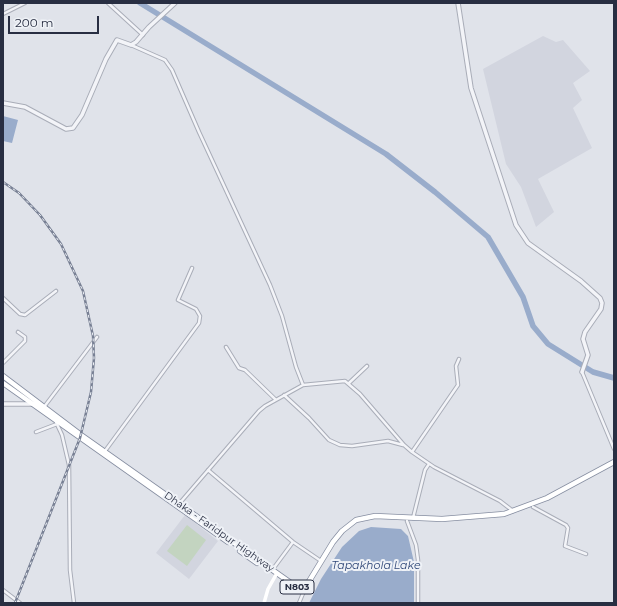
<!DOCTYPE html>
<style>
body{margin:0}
#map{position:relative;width:617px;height:606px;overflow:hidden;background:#e0e3ea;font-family:Montserrat,sans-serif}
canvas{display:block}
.frame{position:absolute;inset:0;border:4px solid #282e42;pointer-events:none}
.scale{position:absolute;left:8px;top:16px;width:91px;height:18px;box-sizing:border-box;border:2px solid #282e42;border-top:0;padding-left:5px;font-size:12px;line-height:14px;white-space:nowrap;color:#282e42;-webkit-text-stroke:3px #eff2f7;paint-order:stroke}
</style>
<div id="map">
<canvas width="617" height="606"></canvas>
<div class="frame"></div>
<div class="scale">200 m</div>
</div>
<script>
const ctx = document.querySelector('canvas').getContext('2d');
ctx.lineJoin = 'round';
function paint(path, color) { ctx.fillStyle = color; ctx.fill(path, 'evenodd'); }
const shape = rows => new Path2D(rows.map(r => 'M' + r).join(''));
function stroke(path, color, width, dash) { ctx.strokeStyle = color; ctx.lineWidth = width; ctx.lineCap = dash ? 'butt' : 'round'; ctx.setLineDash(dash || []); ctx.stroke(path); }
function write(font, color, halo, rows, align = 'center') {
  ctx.font = font + ' Montserrat,sans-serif'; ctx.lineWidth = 4; ctx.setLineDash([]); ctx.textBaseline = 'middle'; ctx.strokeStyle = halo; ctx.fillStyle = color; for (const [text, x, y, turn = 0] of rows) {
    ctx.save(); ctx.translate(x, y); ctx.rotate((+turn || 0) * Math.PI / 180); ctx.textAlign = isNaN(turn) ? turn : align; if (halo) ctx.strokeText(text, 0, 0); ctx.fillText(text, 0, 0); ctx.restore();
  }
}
paint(shape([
 [543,36,556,42,563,40,590,71,573,83,582,100,573,108,592,148,538,179,554,212,536,227,521,187,506,164,483,69],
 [185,515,218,541,189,579,156,553]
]), '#d2d5df');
paint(shape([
 [187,525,206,540,187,566,167,551]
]), '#c3d4c0');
paint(shape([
 [3,116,18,120,12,143,3,141],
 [371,527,401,529,408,536,414,562,414,603,309,603,321,579,342,547,359,531]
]), '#99accb');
stroke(shape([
 [140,3,386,154,435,192,488,237,523,297,533,326,548,344,593,372,614,378]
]), '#99accb', 5.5);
const minor = shape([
 [108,3,143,35],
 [3,14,25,3],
 [131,45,165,60,172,70,199,132,270,285,282,316,296,367,303,385],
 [3,298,20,314,25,315,56,291],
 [226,347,239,368,245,370,276,400],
 [3,363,25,341,25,337,18,332],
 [582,372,614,449],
 [349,383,367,366],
 [284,395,309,418,329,440,340,445,352,446,388,441,403,445],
 [44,407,97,337],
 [56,422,62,435,69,465,70,570,74,603],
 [36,432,57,424],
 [105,451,199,323,200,316,196,309,178,300,192,268],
 [412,452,458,385,456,366,459,359],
 [208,470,293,542,321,561],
 [179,504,259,411,265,406,303,385,345,381,360,394,404,445,412,452,434,467,500,501,513,511],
 [533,507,566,525,568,528,565,546,586,554],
 [413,518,425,470,429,464],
 [407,521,416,545,418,560,418,603],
 [273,569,293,542],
 [3,590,20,603],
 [299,603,304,591]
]);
const tertiary = shape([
 [458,3,471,88,516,225,528,243,581,281,600,298,602,303,601,309,585,332,583,339,588,355,582,372],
 [3,103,25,107,66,129,73,128,82,115,106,59,117,40,131,45,136,42,149,27,175,3],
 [3,404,33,404]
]);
const trunk = shape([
 [3,376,81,435,298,588,308,583,333,542,342,531,356,520,375,516,442,519,504,514,547,498,614,462],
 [3,383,228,542],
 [240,551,257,563],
 [296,590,304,590,311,583]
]);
stroke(minor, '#a9adb8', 4.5);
stroke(tertiary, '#a9adb8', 5.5);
stroke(trunk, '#868ea1', 6);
stroke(minor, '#f3f4f8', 2.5);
stroke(tertiary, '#f3f4f8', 3.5);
stroke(shape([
 [264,603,268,589,277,573]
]), '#fff', 3.5);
stroke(trunk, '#fff', 4.5);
const rail = shape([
 [3,182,19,193,40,215,61,244,83,291,93,336,94,358,91,392,80,438,15,603]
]);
stroke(rail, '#788094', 2.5);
stroke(rail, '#eff2f7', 1, [3]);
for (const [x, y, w] of [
 [297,587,34]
]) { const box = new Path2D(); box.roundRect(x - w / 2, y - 7, w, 14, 3); ctx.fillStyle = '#eff2f7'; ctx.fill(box); stroke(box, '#282e42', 1); }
write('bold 9px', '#282e42', null, [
 ["N803",297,587]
]);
write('10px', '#282e42', '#eff2f7', [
 ["Dhaka - Faridpur Highway",219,532,35]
]);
write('italic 11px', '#304878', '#eff2f7', [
 ["Tapakhola Lake",376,566]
]);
</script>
